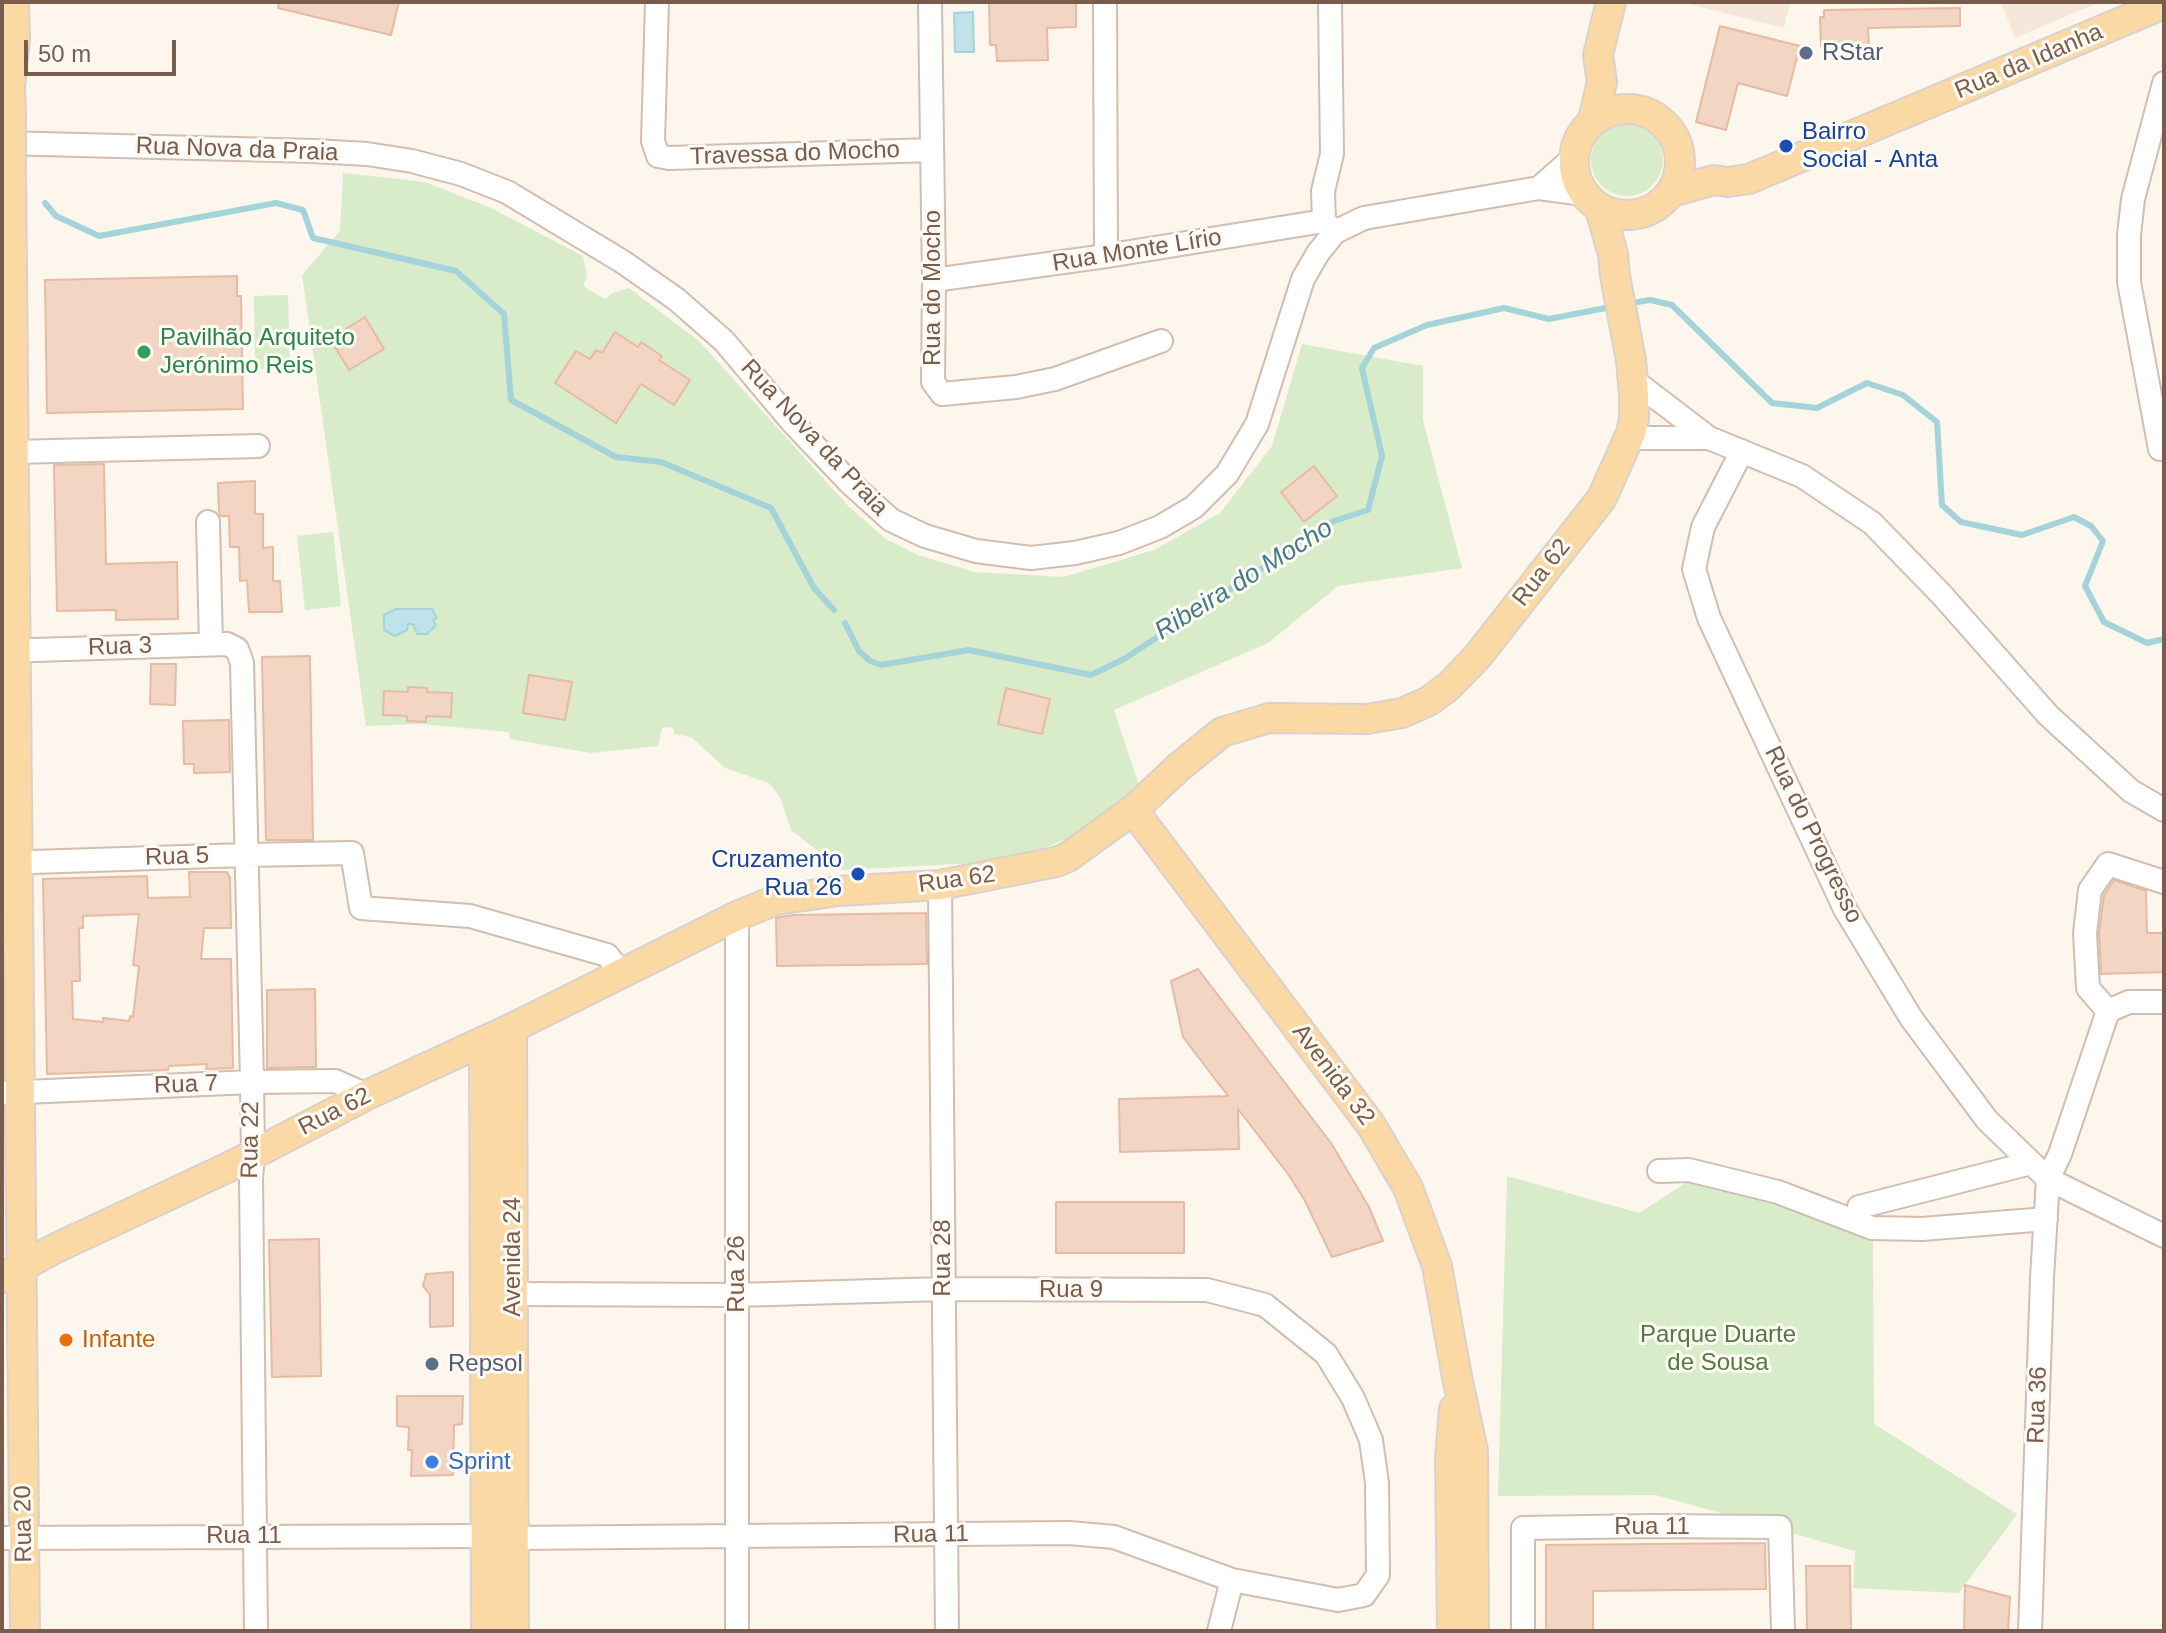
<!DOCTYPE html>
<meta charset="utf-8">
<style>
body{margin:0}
#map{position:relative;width:2166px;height:1633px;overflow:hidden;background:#fdf6ec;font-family:Helvetica,sans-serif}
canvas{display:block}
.frame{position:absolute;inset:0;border:4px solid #7a5c4d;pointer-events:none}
.scale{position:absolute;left:24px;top:40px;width:152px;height:36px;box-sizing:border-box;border:4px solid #7a5c4d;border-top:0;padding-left:10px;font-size:24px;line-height:28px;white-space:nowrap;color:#7a5c4d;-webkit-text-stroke:6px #fffaf3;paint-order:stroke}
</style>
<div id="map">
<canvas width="2166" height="1633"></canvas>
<div class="frame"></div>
<div class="scale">50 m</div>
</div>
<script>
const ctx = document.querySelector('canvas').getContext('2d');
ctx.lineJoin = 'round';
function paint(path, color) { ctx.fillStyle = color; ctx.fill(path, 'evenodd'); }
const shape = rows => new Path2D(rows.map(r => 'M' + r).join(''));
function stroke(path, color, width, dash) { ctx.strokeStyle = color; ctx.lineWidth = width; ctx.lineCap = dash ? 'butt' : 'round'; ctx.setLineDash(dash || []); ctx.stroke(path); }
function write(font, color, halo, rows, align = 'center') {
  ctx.font = font + ' Helvetica,sans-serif'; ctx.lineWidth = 6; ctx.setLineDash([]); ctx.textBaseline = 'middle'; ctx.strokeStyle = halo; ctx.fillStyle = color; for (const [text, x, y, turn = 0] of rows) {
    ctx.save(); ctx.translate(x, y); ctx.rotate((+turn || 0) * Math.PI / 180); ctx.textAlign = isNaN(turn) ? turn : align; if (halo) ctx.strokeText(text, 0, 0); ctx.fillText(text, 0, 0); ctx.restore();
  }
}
paint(shape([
 [1681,2,1790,2,1784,28],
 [2001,2,2101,2,2015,38]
]), '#f5e8da');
paint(shape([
 '1591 160a36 36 0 1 1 72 0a36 36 0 1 1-72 0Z',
 [343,173,425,182,491,208,583,256,587,276,583,286,605,299,611,294,629,288,700,342,848,506,886,539,918,555,975,572,1064,577,1154,550,1220,513,1272,446,1302,344,1423,366,1423,420,1462,568,1338,586,1268,643,1114,710,1139,785,1092,827,1016,861,842,870,791,830,780,797,769,783,725,768,691,737,674,734,673,727,662,728,658,746,591,753,510,739,509,732,421,724,366,726,302,275,340,231],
 [288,295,290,368,255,369,254,296],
 [333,532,341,606,305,610,297,536],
 [1698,1175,1873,1235,1874,1424,2017,1514,1959,1593,1853,1588,1855,1551,1656,1495,1498,1496,1507,1176,1639,1213]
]), '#d8ecc9');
const water = shape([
 [973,12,974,52,955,52,954,13,973,12],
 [396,609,432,609,437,618,433,620,436,625,427,634,417,634,413,624,408,624,407,630,395,636,384,630,384,615,396,609]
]);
paint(water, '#bfe3e8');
stroke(water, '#a5d3da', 2);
stroke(shape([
 [45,203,56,216,99,236,276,203,303,210,313,238,456,271,504,314,511,400,616,457,661,462,771,508,814,588,834,610],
 [1626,304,1650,300,1672,305,1772,403,1817,408,1867,383,1903,395,1937,422,1942,505,1961,522,2022,535,2074,517,2091,526,2103,541,2085,586,2104,622,2147,643,2164,639],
 [845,623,859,651,870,661,881,665,969,650,1091,675,1124,659,1334,521,1368,510,1382,456,1362,368,1374,348,1427,325,1504,308,1549,319,1611,307]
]), '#a5d3da', 6);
const building = shape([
 [279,2,399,2,391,35,278,8,279,2],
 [989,2,1076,2,1076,27,1047,28,1048,60,997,61,996,45,990,45,989,2],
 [1960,8,1960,26,1868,28,1869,46,1821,47,1820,17,1824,17,1824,10,1960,8],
 [1720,26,1800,46,1787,96,1738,83,1726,130,1696,122,1720,26],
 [237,276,237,296,241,296,243,409,47,413,45,280,237,276],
 [365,317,384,349,349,370,330,339,365,317],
 [615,332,638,347,641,342,662,356,659,360,690,380,674,405,641,384,616,423,555,383,576,351,590,359,596,350,602,353,615,332],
 [104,464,106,564,177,562,178,619,116,620,116,610,57,611,54,465,104,464],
 [1314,466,1337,496,1304,522,1281,492,1314,466],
 [255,481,255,514,263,514,263,548,273,547,273,581,280,581,282,612,249,612,247,580,240,581,239,547,230,547,229,516,220,516,219,513,218,483,255,481],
 [310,656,313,840,266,840,262,657,310,656],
 [151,664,176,664,175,705,150,704,151,664],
 [529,675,572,682,565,720,523,713,529,675],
 [408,687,427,688,427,692,452,693,451,717,426,716,426,722,407,721,407,716,383,715,384,691,408,692,408,687],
 [1006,688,1050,699,1042,734,998,724,1006,688],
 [229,720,230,772,194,773,194,764,184,764,183,721,229,720],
 [189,872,227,872,230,878,231,928,204,928,201,959,231,959,233,1068,206,1069,207,1064,169,1066,168,1070,47,1074,43,879,147,876,148,898,190,897,189,872],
 [139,914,133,965,139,966,133,1017,130,1016,129,1021,103,1018,103,1022,73,1019,72,981,80,981,79,928,83,928,83,916,139,914],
 [2114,880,2146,891,2147,933,2164,933,2164,972,2101,974,2099,933,2104,895,2114,880],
 [926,913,927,964,777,966,776,918,780,917,794,915,926,913],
 [1198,969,1331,1143,1369,1207,1383,1241,1332,1257,1305,1201,1288,1174,1238,1109,1239,1149,1120,1152,1119,1099,1228,1096,1183,1037,1171,981,1198,969],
 [315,989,316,1067,267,1068,267,990,315,989],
 [1056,1202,1184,1202,1184,1253,1056,1253,1056,1202],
 [319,1239,321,1376,272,1377,269,1240,319,1239],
 [453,1272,453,1326,430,1327,430,1295,423,1286,426,1274,453,1272],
 [397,1396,463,1396,462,1424,454,1425,453,1475,411,1476,412,1450,408,1450,409,1427,397,1426,397,1396],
 [1765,1543,1766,1589,1593,1591,1593,1631,1546,1631,1546,1545,1765,1543],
 [1806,1566,1850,1566,1851,1631,1807,1631,1806,1566],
 [1965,1585,2010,1597,2008,1631,1964,1631,1965,1585]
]);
paint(building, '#f3d5c3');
stroke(building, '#e6bba3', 2);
const minor = shape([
 [657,2,653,141,658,156,669,158,932,150],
 [930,2,934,280,933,382,942,394,1016,387,1055,379,1161,341],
 [1105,2,1106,256],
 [2,143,314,151,367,154,412,161,461,174,507,192,623,262,676,299,724,341,792,422,849,482,891,520,925,536,976,551,1031,558,1075,553,1119,543,1160,527,1194,507,1227,474,1257,424,1303,279,1318,253,1335,232,1364,218,1539,188,1584,194],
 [1539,188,1573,158],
 [1324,221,1323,191,1332,154,1330,2],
 [934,280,1106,256,1324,221,1335,232],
 [1633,380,1709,438,1802,476,1872,523,1941,594,2048,715,2131,791,2164,810],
 [1628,438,1709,438],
 [2160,449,2129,282,2129,235,2133,199,2164,83],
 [1742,451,1703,527,1694,569,1709,618,1845,909,1911,1018,1987,1120,2048,1179,2164,1236],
 [13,452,258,446],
 [208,522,211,644],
 [3,651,227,644,237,649,242,663,252,1082,253,1154,251,1179,256,1631],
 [2,863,245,855,352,853,361,908,470,916,607,955,622,973],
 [940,885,947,1631],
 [737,916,737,1631],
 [2108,1011,2088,988,2085,933,2090,890,2108,864,2164,882],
 [2,1093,252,1082,335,1081,367,1095],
 [1659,1171,1689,1170,1778,1192,1872,1228,1922,1229,2046,1219],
 [1859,1207,2031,1163],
 [513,1294,737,1295,943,1289,1207,1290,1265,1305,1326,1354,1353,1398,1371,1440,1377,1483,1378,1575,1364,1595,1338,1600,1232,1580,1114,1537,1069,1533,514,1538],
 [2,1538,486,1536],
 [1219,1631,1232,1580],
 [1523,1631,1523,1528,1652,1526,1780,1527,1783,1631],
 [2030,1631,2042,1278,2048,1179,2060,1154,2108,1011,2129,1002,2164,1002]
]);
const major = shape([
 '1574 162a53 53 0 1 1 106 0a53 53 0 1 1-106 0Z',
 [11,115,10,86,15,40,14,2],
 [1593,120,1602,82,1598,55,1611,2],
 [11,169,25,1631],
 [1671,192,1714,180,1727,182,1749,179,2164,4],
 [1133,810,1371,1125,1408,1188,1437,1266,1457,1377,1473,1451,1474,1631],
 [512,1028,514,1631],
 [484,1041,486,1631],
 [2,1278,54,1249,231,1166,367,1095,512,1028,737,916,776,900,839,891,940,885,1056,862,1068,857,1133,810,1179,767,1222,732,1269,718,1367,719,1402,713,1429,701,1449,686,1477,657,1602,498,1631,433,1634,419,1634,395,1631,360,1615,276,1613,254,1600,209],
 [1452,1631,1450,1457,1454,1409]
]);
stroke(minor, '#d1beb0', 26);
stroke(major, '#dad1cd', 32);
stroke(minor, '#fff', 22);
stroke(major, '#fbd9a5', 28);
const majorBridge = shape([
 [11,169,11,115]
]);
stroke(majorBridge, '#dad1cd', 32, []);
stroke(majorBridge, '#fbd9a5', 28);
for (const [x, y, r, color] of [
 [1806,53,8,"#5c6f8a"],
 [1786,146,8,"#1a4fb4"],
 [144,352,8,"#2e9e5b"],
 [858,874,8,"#1a4fb4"],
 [66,1340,8,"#e8710a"],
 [432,1364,8,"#5c6f8a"],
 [432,1462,8,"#3f7fe0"]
]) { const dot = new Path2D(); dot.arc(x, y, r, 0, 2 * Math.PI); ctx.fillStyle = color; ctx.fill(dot); stroke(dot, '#fffaf3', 3); }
write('24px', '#4e5e75', '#fffaf3', [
 ["RStar",1822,53],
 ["Repsol",448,1364]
], 'left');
write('24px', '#7a5c4d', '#fffaf3', [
 ["Rua da Idanha",2029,62,-23],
 ["Rua Nova da Praia",237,150,2],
 ["Travessa do Mocho",795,154,-2],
 ["Rua Monte Lírio",1137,251,-9],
 ["Rua do Mocho",933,288,-90],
 ["Rua Nova da Praia",814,438,47],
 ["Rua 62",1542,573,-52],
 ["Rua 3",120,647,-2],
 ["Rua do Progresso",1813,835,64],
 ["Rua 5",177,857,-2],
 ["Rua 62",957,880,-8],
 ["Avenida 32",1333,1075,53],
 ["Rua 7",186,1085,-2],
 ["Rua 62",335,1112,-27],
 ["Rua 22",251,1140,-89],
 ["Avenida 24",513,1257,-90],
 ["Rua 28",943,1258,-90],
 ["Rua 26",737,1274,-90],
 ["Rua 9",1071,1290],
 ["Rua 36",2038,1405,-88],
 ["Rua 20",24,1524,-91],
 ["Rua 11",1652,1527],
 ["Rua 11",931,1535,-1],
 ["Rua 11",244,1536]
]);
write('24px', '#164399', '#fffaf3', [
 ["Bairro",1802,132],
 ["Social - Anta",1802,160],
 ["Cruzamento",842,860,"right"],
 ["Rua 26",842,888,"right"]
], 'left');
write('24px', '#27864d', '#fffaf3', [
 ["Pavilhão Arquiteto",160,338],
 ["Jerónimo Reis",160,366]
], 'left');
write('24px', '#537a41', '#fffaf3', [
 ["Parque Duarte",1718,1335],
 ["de Sousa",1718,1363]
]);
write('24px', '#c56008', '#fffaf3', [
 ["Infante",82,1340]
], 'left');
write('24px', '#366cbe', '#fffaf3', [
 ["Sprint",448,1462]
], 'left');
write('italic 26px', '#437c86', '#fffaf3', [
 ["Ribeira do Mocho",1244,580,-32]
]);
</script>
